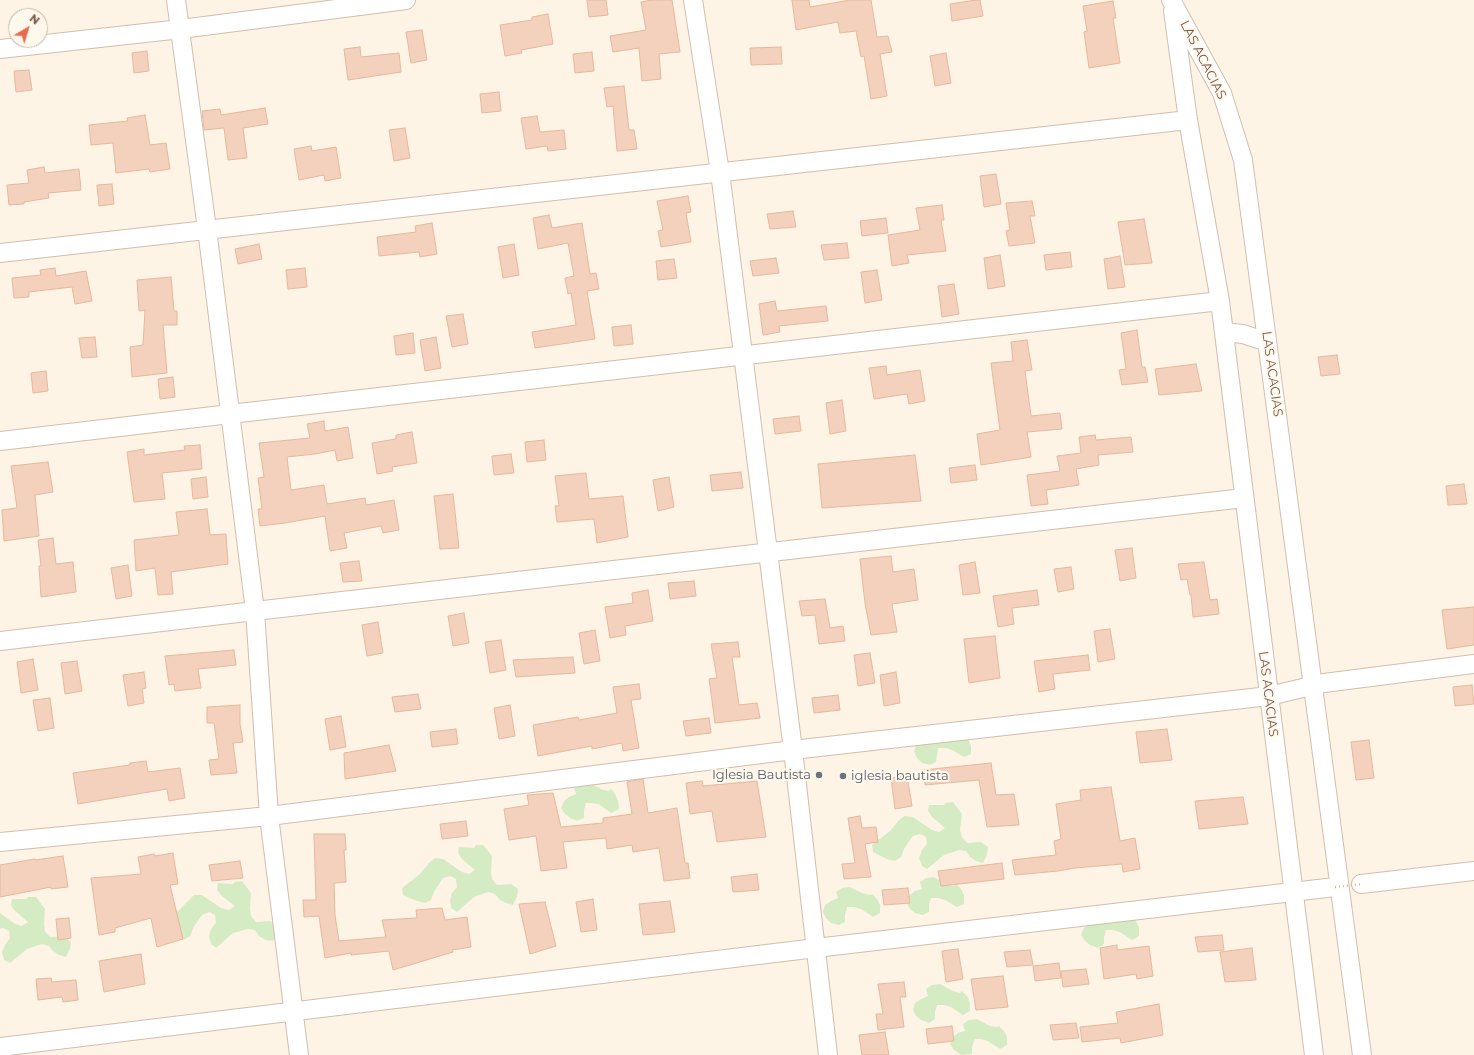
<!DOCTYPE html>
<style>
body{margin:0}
#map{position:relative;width:1474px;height:1055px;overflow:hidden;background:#fdf4e6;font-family:Montserrat,sans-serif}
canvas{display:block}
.north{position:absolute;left:8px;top:8px;width:40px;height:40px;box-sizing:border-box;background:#fff8ed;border:1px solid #c9b8ac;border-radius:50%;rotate:38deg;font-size:11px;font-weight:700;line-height:16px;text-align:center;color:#78594a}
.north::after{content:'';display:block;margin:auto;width:14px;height:18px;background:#ea6948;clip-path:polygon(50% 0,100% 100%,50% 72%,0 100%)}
</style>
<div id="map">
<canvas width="1474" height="1055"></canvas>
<div class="north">N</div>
</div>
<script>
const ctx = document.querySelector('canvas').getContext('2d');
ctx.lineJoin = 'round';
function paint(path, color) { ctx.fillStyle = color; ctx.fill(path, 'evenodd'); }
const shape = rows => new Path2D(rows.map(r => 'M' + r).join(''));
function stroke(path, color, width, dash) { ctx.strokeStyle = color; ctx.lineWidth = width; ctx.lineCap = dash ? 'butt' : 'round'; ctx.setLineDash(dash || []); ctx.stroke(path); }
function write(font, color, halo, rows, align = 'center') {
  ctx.font = font + ' Montserrat,sans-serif'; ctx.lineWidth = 4; ctx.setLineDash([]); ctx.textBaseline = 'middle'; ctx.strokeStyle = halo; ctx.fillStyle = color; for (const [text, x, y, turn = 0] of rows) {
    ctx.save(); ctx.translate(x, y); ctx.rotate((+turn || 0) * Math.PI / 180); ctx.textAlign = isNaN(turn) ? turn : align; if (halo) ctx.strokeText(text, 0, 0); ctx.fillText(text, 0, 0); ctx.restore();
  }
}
paint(shape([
 [963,734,968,739,971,746,971,754,964,757,952,750,946,748,938,748,936,762,930,765,922,763,917,758,914,752,916,746,922,741],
 [588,782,601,789,608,791,611,789,615,794,618,801,619,809,611,813,600,805,593,803,586,803,584,810,584,818,577,821,570,818,565,814,561,808,564,801,569,797,576,794,574,787,580,784],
 [953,802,962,814,960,830,962,837,967,843,981,842,988,847,987,855,983,863,976,861,970,857,966,851,959,850,944,855,927,869,922,866,919,858,922,850,927,844,926,837,920,834,913,836,904,849,901,857,895,861,887,859,873,852,872,845,890,831,899,820,905,816,913,817,932,830,939,832,945,828,932,817,928,811,929,805,944,805,945,803],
 [476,845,483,845,492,856,491,872,492,879,497,885,511,884,518,889,517,897,513,905,506,903,500,900,495,894,488,892,474,897,457,912,451,908,450,900,452,893,457,887,456,879,450,876,443,878,434,892,431,900,425,903,417,901,403,895,402,888,420,874,429,863,435,858,443,859,462,872,469,874,475,870,462,859,458,853,459,847,474,848],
 [934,877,946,884,954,886,956,884,961,889,964,895,964,904,957,907,945,900,938,898,931,898,929,905,929,912,923,915,915,913,910,909,907,903,909,896,915,891,922,889,920,882,926,878],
 [242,881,251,893,250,908,251,916,256,922,270,921,277,926,276,934,273,941,266,940,259,936,255,930,248,929,233,933,216,948,211,944,209,936,211,929,216,923,215,915,209,912,202,915,193,928,190,936,184,940,176,938,161,924,179,910,194,895,202,895,221,908,229,910,235,906,222,896,217,890,218,883,233,884,235,882],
 [850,887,862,893,870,895,872,894,877,899,880,905,880,913,873,917,861,909,854,907,847,907,845,915,845,922,839,925,831,923,826,918,823,912,825,905,831,901,838,898,836,892,842,888],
 [28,897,36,897,45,909,44,924,45,931,50,937,64,936,71,942,70,949,66,957,59,955,53,951,49,946,42,944,27,949,10,963,4,960,2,952,5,945,10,938,9,931,3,928,0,929,0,913,15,924,22,926,28,922,15,911,11,905,12,899,27,899],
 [1131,916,1136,921,1139,928,1139,936,1132,940,1120,932,1113,930,1106,930,1104,937,1104,944,1098,948,1090,945,1085,941,1081,935,1084,928,1090,923],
 [940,984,953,991,960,993,962,991,967,996,970,1003,970,1011,963,1015,951,1007,944,1005,937,1005,935,1012,935,1019,929,1023,921,1020,916,1016,913,1010,915,1003,921,999,928,996,926,989,932,985],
 [977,1019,990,1026,997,1027,999,1026,1004,1031,1007,1037,1007,1045,1000,1049,988,1041,981,1039,975,1039,972,1047,972,1054,961,1055,954,1050,950,1044,953,1037,958,1033,965,1031,963,1024,969,1020]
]), '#d5ebc4');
const building = shape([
 [587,0,606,0,608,15,589,17,587,0],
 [652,0,672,0,680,52,659,54,661,79,642,81,639,48,613,52,610,36,646,30,641,2,652,0],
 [792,0,809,0,810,7,850,0,871,0,877,37,888,36,892,52,880,54,887,96,871,99,864,56,861,57,856,31,840,33,838,22,796,30,792,0],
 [976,0,980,0,983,16,952,21,950,4,976,0],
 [1113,1,1116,18,1113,18,1120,63,1089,68,1084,32,1087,31,1083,6,1113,1],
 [548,14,553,44,521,50,522,53,505,56,500,25,532,20,532,17,548,14],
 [422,30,427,60,411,63,406,32,422,30],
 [360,47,361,57,399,53,401,72,348,80,344,49,360,47],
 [781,47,782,64,751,65,750,48,781,47],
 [147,51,149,71,134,73,132,53,147,51],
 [592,52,594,71,575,73,573,54,592,52],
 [946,53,951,83,935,86,930,56,946,53],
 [29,70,32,90,16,92,14,71,29,70],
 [624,86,629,130,634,130,637,149,617,151,613,106,607,107,604,88,624,86],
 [499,92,501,111,482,113,480,94,499,92],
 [265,108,268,124,243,128,247,158,228,160,224,128,204,130,202,111,220,109,221,115,265,108],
 [145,115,150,145,166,143,170,169,150,172,149,169,116,173,113,143,91,145,89,125,128,121,127,118,145,115],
 [537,116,540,132,564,130,566,149,548,151,547,146,526,149,521,118,537,116],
 [405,128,410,158,394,161,389,130,405,128],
 [311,146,312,151,336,147,341,178,325,181,324,175,299,180,294,149,311,146],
 [44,167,45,173,79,169,81,190,48,193,49,198,24,202,24,204,9,205,7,185,29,183,27,170,44,167],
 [996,174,1001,204,984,207,980,176,996,174],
 [112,184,114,204,99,206,97,185,112,184],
 [688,196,691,212,686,213,691,242,661,247,658,231,663,230,657,201,688,196],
 [1032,201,1035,216,1030,216,1035,243,1009,246,1006,231,1010,230,1006,203,1032,201],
 [942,205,944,220,941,220,946,251,907,255,909,263,892,266,888,235,920,230,916,208,942,205],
 [793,211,796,227,770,229,767,214,793,211],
 [549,215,552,228,582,223,590,274,596,273,599,289,587,291,595,339,535,348,532,332,576,325,571,293,568,294,565,278,574,276,568,243,538,249,533,218,549,215],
 [886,218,888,233,862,236,860,221,886,218],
 [1144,219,1152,263,1125,265,1118,222,1144,219],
 [432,223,437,254,420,257,419,252,379,256,377,237,416,232,415,226,432,223],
 [847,243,849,258,824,260,821,245,847,243],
 [259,244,262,259,238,264,235,249,259,244],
 [514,244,519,275,503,278,498,247,514,244],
 [1070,252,1072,267,1046,270,1044,255,1070,252],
 [1000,255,1005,286,988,289,984,258,1000,255],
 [1120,256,1125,287,1108,289,1104,259,1120,256],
 [776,258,779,273,753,276,750,261,776,258],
 [674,259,677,278,658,280,656,261,674,259],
 [55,268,56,276,86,271,92,301,75,304,72,287,29,292,29,297,14,298,12,278,41,275,40,270,55,268],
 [305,268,307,287,288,289,286,270,305,268],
 [877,270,882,300,865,303,861,272,877,270],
 [171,277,174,311,177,311,177,325,163,325,167,373,132,377,130,347,143,345,145,310,139,311,137,280,171,277],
 [954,284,959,314,942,317,938,286,954,284],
 [775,301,777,311,826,306,828,321,779,326,780,332,763,335,759,304,775,301],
 [463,314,468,344,452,347,446,316,463,314],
 [631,325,633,344,614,346,612,327,631,325],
 [1137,330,1142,367,1145,367,1148,382,1122,385,1119,370,1126,369,1121,333,1137,330],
 [413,333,415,353,396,355,394,336,413,333],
 [95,337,97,357,82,358,79,338,95,337],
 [436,337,441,368,425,371,420,340,436,337],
 [1027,340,1032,370,1025,371,1031,416,1060,413,1062,429,1027,432,1031,457,981,465,977,434,1000,430,991,363,1013,361,1011,342,1027,340],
 [1337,355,1340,374,1321,376,1318,357,1337,355],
 [1196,364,1202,391,1159,395,1155,369,1196,364],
 [886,366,887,375,920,370,925,401,909,404,907,394,874,399,869,368,886,366],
 [46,371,48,391,33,393,31,373,46,371],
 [173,377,175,397,160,399,158,379,173,377],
 [842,400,846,431,830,434,826,403,842,400],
 [799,416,801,431,775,434,773,419,799,416],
 [324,421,325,431,348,427,353,458,337,461,335,450,315,454,287,457,291,490,324,485,327,504,365,498,366,505,394,500,399,530,383,533,381,526,344,533,347,548,330,551,325,516,285,523,260,526,258,509,262,509,258,478,264,477,259,443,310,438,307,424,324,421],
 [412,432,417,463,392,467,393,471,377,474,372,443,396,439,396,435,412,432],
 [1095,435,1096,440,1131,437,1133,452,1098,455,1099,465,1076,469,1079,485,1046,490,1048,504,1031,506,1027,475,1060,471,1057,456,1081,453,1079,437,1095,435],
 [544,440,546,460,527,462,525,442,544,440],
 [200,445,202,469,162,473,165,499,134,502,127,452,144,449,144,455,185,450,184,446,200,445],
 [511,454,514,473,494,475,492,456,511,454],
 [915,455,921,501,822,508,818,464,915,455],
 [48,462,53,492,35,495,39,536,4,541,2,510,17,508,11,466,48,462],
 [975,465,977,480,951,483,949,468,975,465],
 [741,472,743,488,712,491,710,475,741,472],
 [586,473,589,499,623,496,628,537,597,543,594,519,557,522,555,506,559,506,555,476,586,473],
 [206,477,208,497,193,499,191,479,206,477],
 [669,477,674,507,658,511,653,480,669,477],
 [1464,484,1467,504,1448,505,1446,486,1464,484],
 [453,494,459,548,440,549,434,496,453,494],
 [207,509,210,535,226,534,228,564,171,572,173,594,158,595,155,568,136,571,134,540,179,535,176,512,207,509],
 [53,538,56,564,73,562,76,592,41,597,39,566,41,566,38,540,53,538],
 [1132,548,1136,578,1120,581,1115,550,1132,548],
 [891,556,893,572,914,569,918,600,892,604,897,632,871,635,865,603,860,559,891,556],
 [359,561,362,581,343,582,340,563,359,561],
 [975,562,980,593,963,595,959,565,975,562],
 [1204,562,1210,600,1217,599,1219,614,1193,617,1191,595,1190,595,1187,579,1181,580,1178,564,1204,562],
 [128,565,132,596,116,599,111,568,128,565],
 [1071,567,1074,589,1058,592,1054,569,1071,567],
 [694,581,696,596,670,599,668,583,694,581],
 [648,590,653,621,625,626,626,635,610,638,605,607,633,603,632,593,648,590],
 [1037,590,1039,605,1012,608,1014,624,998,627,993,596,1037,590],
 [825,599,830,628,843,626,845,641,819,644,815,615,802,616,799,601,825,599],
 [1474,607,1474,645,1447,649,1442,610,1474,607],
 [464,613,469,643,453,646,448,616,464,613],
 [378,622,383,653,367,656,362,625,378,622],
 [1110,629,1115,659,1098,662,1094,631,1110,629],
 [595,630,600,661,584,664,579,633,595,630],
 [995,636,1000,678,969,683,964,639,995,636],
 [501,640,506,670,490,673,485,642,501,640],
 [738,642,740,657,732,657,739,705,757,703,760,718,715,723,709,679,717,678,711,644,738,642],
 [234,650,236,665,198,669,201,688,175,691,174,684,169,685,165,656,234,650],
 [870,653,875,683,858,686,854,655,870,653],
 [1088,655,1090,670,1053,674,1055,689,1039,692,1034,661,1088,655],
 [573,657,575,673,516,677,513,660,573,657],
 [33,659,38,690,21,693,17,662,33,659],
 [77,661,82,691,65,694,61,663,77,661],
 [144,672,146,688,142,689,144,703,128,706,123,675,144,672],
 [896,672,900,703,884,706,880,675,896,672],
 [639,684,641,699,631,700,639,748,623,751,622,743,592,749,592,746,538,756,533,725,578,717,579,720,617,713,613,687,639,684],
 [1472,685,1474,704,1455,706,1453,687,1472,685],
 [418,694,421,709,395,712,392,697,418,694],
 [838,695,840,710,814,713,812,698,838,695],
 [50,698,54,728,38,731,33,700,50,698],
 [240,705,240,724,243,742,233,743,237,773,211,775,209,760,219,759,214,723,207,723,207,707,240,705],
 [510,705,515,736,499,739,494,708,510,705],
 [341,716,346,747,330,750,325,719,341,716],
 [709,718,711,733,686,736,683,721,709,718],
 [456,729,458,744,432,747,430,732,456,729],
 [1167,729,1172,760,1140,763,1136,732,1167,729],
 [1369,740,1374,778,1356,780,1351,742,1369,740],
 [389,745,396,771,345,779,344,753,389,745],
 [146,761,148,772,180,768,185,798,169,801,167,789,78,804,73,773,130,765,130,763,146,761],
 [991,763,996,795,1014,794,1019,825,987,827,979,780,925,785,923,770,991,763],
 [907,775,912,806,895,809,891,778,907,775],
 [643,779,648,813,677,808,685,863,688,863,690,878,664,881,659,848,633,852,632,845,607,849,606,838,563,842,567,868,541,871,536,836,509,840,504,809,529,805,527,795,553,793,561,827,603,823,603,818,632,814,627,782,643,779],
 [702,781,703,786,757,781,766,837,717,842,712,811,690,814,686,783,702,781],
 [1111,787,1120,841,1135,838,1140,869,1123,872,1122,864,1075,868,1058,871,1015,875,1012,860,1056,855,1054,841,1061,839,1056,804,1081,800,1080,790,1111,787],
 [1243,797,1248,824,1199,829,1195,801,1243,797],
 [860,816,862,828,876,827,878,842,865,844,871,877,844,879,842,864,855,863,848,818,860,816],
 [466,821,468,836,442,839,440,824,466,821],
 [314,834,345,834,346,850,344,850,346,882,334,883,335,915,339,941,386,937,382,920,417,918,416,910,442,908,445,920,467,917,471,947,452,950,453,952,393,970,389,951,351,955,351,953,325,958,319,916,304,917,303,900,316,900,314,834],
 [173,853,178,884,170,885,183,939,157,947,151,918,115,928,115,932,99,935,91,878,141,874,138,857,154,854,155,856,173,853],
 [63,856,68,887,51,889,51,887,0,897,0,865,35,859,35,860,63,856],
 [240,861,243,878,212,881,209,865,240,861],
 [1002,863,1004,879,941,886,938,871,1002,863],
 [757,874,759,890,733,892,731,877,757,874],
 [908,888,910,903,884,905,882,890,908,888],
 [593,899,597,930,581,932,576,902,593,899],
 [670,901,675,932,643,935,639,904,670,901],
 [545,902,556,946,530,954,519,904,545,902],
 [69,918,71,938,58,940,56,919,69,918],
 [1222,935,1224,950,1198,952,1195,937,1222,935],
 [1117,945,1117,950,1149,946,1153,976,1137,979,1136,974,1104,979,1100,948,1117,945],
 [1252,948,1256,980,1225,982,1220,952,1252,948],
 [958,949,963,979,946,982,942,951,958,949],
 [1030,950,1033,965,1007,967,1004,952,1030,950],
 [141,954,145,984,104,992,99,961,141,954],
 [1059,963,1061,978,1035,981,1033,966,1059,963],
 [1086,969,1089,984,1063,987,1061,971,1086,969],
 [1003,976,1008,1007,976,1010,971,979,1003,976],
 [51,978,52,982,76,980,78,1000,63,1002,62,997,38,1000,36,979,51,978],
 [904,982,906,997,900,997,904,1027,878,1030,876,1014,883,1014,878,984,904,982],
 [1159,1004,1163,1035,1121,1043,1120,1038,1082,1042,1080,1027,1118,1023,1116,1012,1159,1004],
 [1076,1023,1079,1038,1053,1040,1050,1025,1076,1023],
 [952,1026,954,1041,928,1044,926,1029,952,1026],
 [885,1032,889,1055,862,1055,859,1035,885,1032]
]);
paint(building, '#f3d1bd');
stroke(building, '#e7b79d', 1);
const street = shape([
 [176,0,207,229,255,611,269,816,793,750,828,1055],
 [693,0,720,172,793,750,1269,696,1324,683,1474,664],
 [1171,0,1222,93,1243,160,1362,1055],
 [1173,11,1188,120,1220,301,1314,1055],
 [0,49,181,29,406,0],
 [0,253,1188,120],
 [1224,332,1243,334,1267,342],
 [0,441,230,414,1220,301],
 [0,641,255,611,1244,498],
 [0,842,269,816,299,1055],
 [1361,884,1474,871],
 [0,1047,816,948,1335,887]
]);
stroke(street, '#d2bdae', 20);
stroke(street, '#fff', 18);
stroke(shape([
 [1335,887,1361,884]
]), '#d9b59f', 2.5, [1, 3]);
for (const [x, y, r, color] of [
 [819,775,4,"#6b7280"],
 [843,776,4,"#6b7280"]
]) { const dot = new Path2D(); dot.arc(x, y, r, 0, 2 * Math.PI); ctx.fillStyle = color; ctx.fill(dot); stroke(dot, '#fff8ed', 1.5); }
write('13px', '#78594a', '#fff8ed', [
 ["LAS ACACIAS",1203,60,63],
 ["LAS ACACIAS",1272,374,82],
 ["LAS ACACIAS",1268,694,83]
]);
write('13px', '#5b616d', '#fff8ed', [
 ["Iglesia Bautista",811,775],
 ["iglesia bautista",851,776,"left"]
], 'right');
</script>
